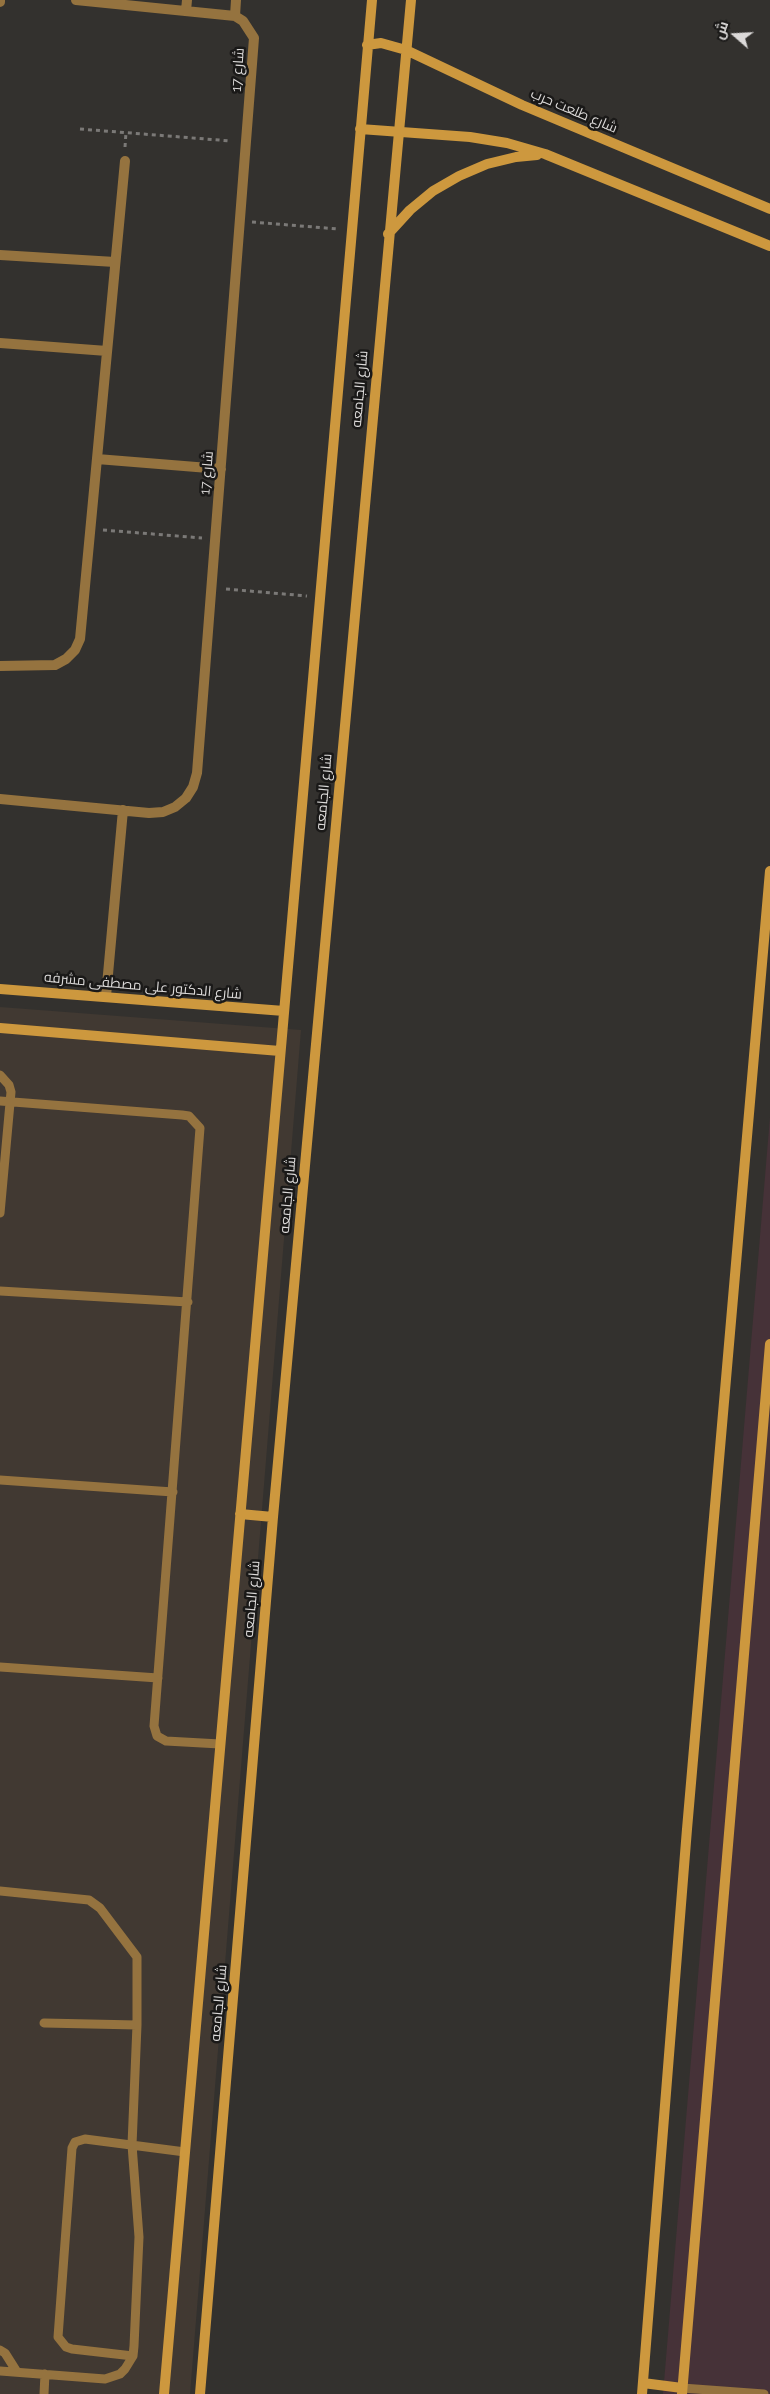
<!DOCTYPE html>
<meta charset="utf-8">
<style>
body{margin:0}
#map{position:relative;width:770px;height:2394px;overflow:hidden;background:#33312e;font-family:Raleway,Cairo,sans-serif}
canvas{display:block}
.north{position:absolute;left:710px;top:10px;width:50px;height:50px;-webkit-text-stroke:4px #1a1918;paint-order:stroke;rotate:289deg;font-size:14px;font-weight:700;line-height:20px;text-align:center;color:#dcdad9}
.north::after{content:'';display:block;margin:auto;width:18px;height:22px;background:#dcdad9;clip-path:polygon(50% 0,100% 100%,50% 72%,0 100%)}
</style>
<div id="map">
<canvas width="770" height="2394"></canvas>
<div class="north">ش</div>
</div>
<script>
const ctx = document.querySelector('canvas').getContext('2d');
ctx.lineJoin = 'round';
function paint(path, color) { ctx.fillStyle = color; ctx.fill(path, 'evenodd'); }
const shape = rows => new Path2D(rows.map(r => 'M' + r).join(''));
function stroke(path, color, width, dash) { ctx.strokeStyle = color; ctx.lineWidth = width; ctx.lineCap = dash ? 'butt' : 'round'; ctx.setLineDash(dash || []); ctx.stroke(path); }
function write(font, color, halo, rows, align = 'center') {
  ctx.font = font + ' Raleway,Cairo,sans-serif'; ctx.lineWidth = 5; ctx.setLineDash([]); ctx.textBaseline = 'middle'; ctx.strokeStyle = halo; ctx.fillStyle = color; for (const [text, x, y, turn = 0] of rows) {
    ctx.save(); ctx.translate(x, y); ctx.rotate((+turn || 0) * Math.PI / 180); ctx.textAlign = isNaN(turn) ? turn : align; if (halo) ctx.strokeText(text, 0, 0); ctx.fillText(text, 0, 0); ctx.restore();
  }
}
paint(shape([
 [0,1007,301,1030,190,2394,0,2394]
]), '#413932');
paint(shape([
 [770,1117,770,2394,663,2394]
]), '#463238');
stroke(shape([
 [80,129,231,141],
 [125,147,126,132],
 [252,222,338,229],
 [103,530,202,538],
 [226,589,307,596]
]), '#7b7977', 3, [4, 4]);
stroke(shape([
 [0,1075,9,1085,11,1092,0,1213],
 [0,1101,182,1115,189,1116,200,1128,154,1726,157,1736,166,1741,220,1744],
 [0,1291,188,1302],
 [0,1480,173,1492],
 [0,1667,158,1678],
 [0,1891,89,1900,100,1908,137,1957,137,2025,132,2145,139,2237,134,2346,133,2356,125,2369,120,2374,105,2379,0,2371],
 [44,2023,137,2025],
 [0,2350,5,2353,17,2372],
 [133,2356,72,2349,66,2347,58,2337,72,2148,75,2142,85,2139,185,2152],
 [682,2388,764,2394],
 [44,2394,45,2374]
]), '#95733f', 9);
stroke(shape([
 [0,2,0,0],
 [186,11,187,0],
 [235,16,236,0],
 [0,255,115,262],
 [0,343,107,351],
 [97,459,221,469],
 [0,666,55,665,66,659,75,650,80,639,125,161],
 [0,799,149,813,163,812,175,807,186,798,193,787,197,773,254,38,243,21,235,16,76,0],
 [106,996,123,810]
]), '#95733f', 10);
stroke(shape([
 [367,45,381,43,406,50,522,105,770,209],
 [360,129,470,137,507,143,545,154,770,246],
 [388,234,410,210,433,191,459,176,487,164,516,157,537,155],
 [0,989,284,1011],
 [0,1028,280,1051],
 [240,1514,273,1517],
 [643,2383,682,2388],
 [164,2394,372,0],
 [200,2394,273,1517,411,0],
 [642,2394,687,1829,770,871],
 [682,2394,770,1344]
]), '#cd983e', 10);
write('14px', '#dcdad9', '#1a1918', [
 ["شارع 17",238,70,-86],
 ["شارع طلعت حرب",574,111,23],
 ["شارع الجامعه",360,389,-85],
 ["شارع 17",207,473,-85],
 ["شارع الجامعه",324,792,-85],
 ["شارع الدكتور على مصطفى مشرفه",143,986,5],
 ["شارع الجامعه",288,1195,-85],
 ["شارع الجامعه",252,1599,-85],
 ["شارع الجامعه",219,2003,-85]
]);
</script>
